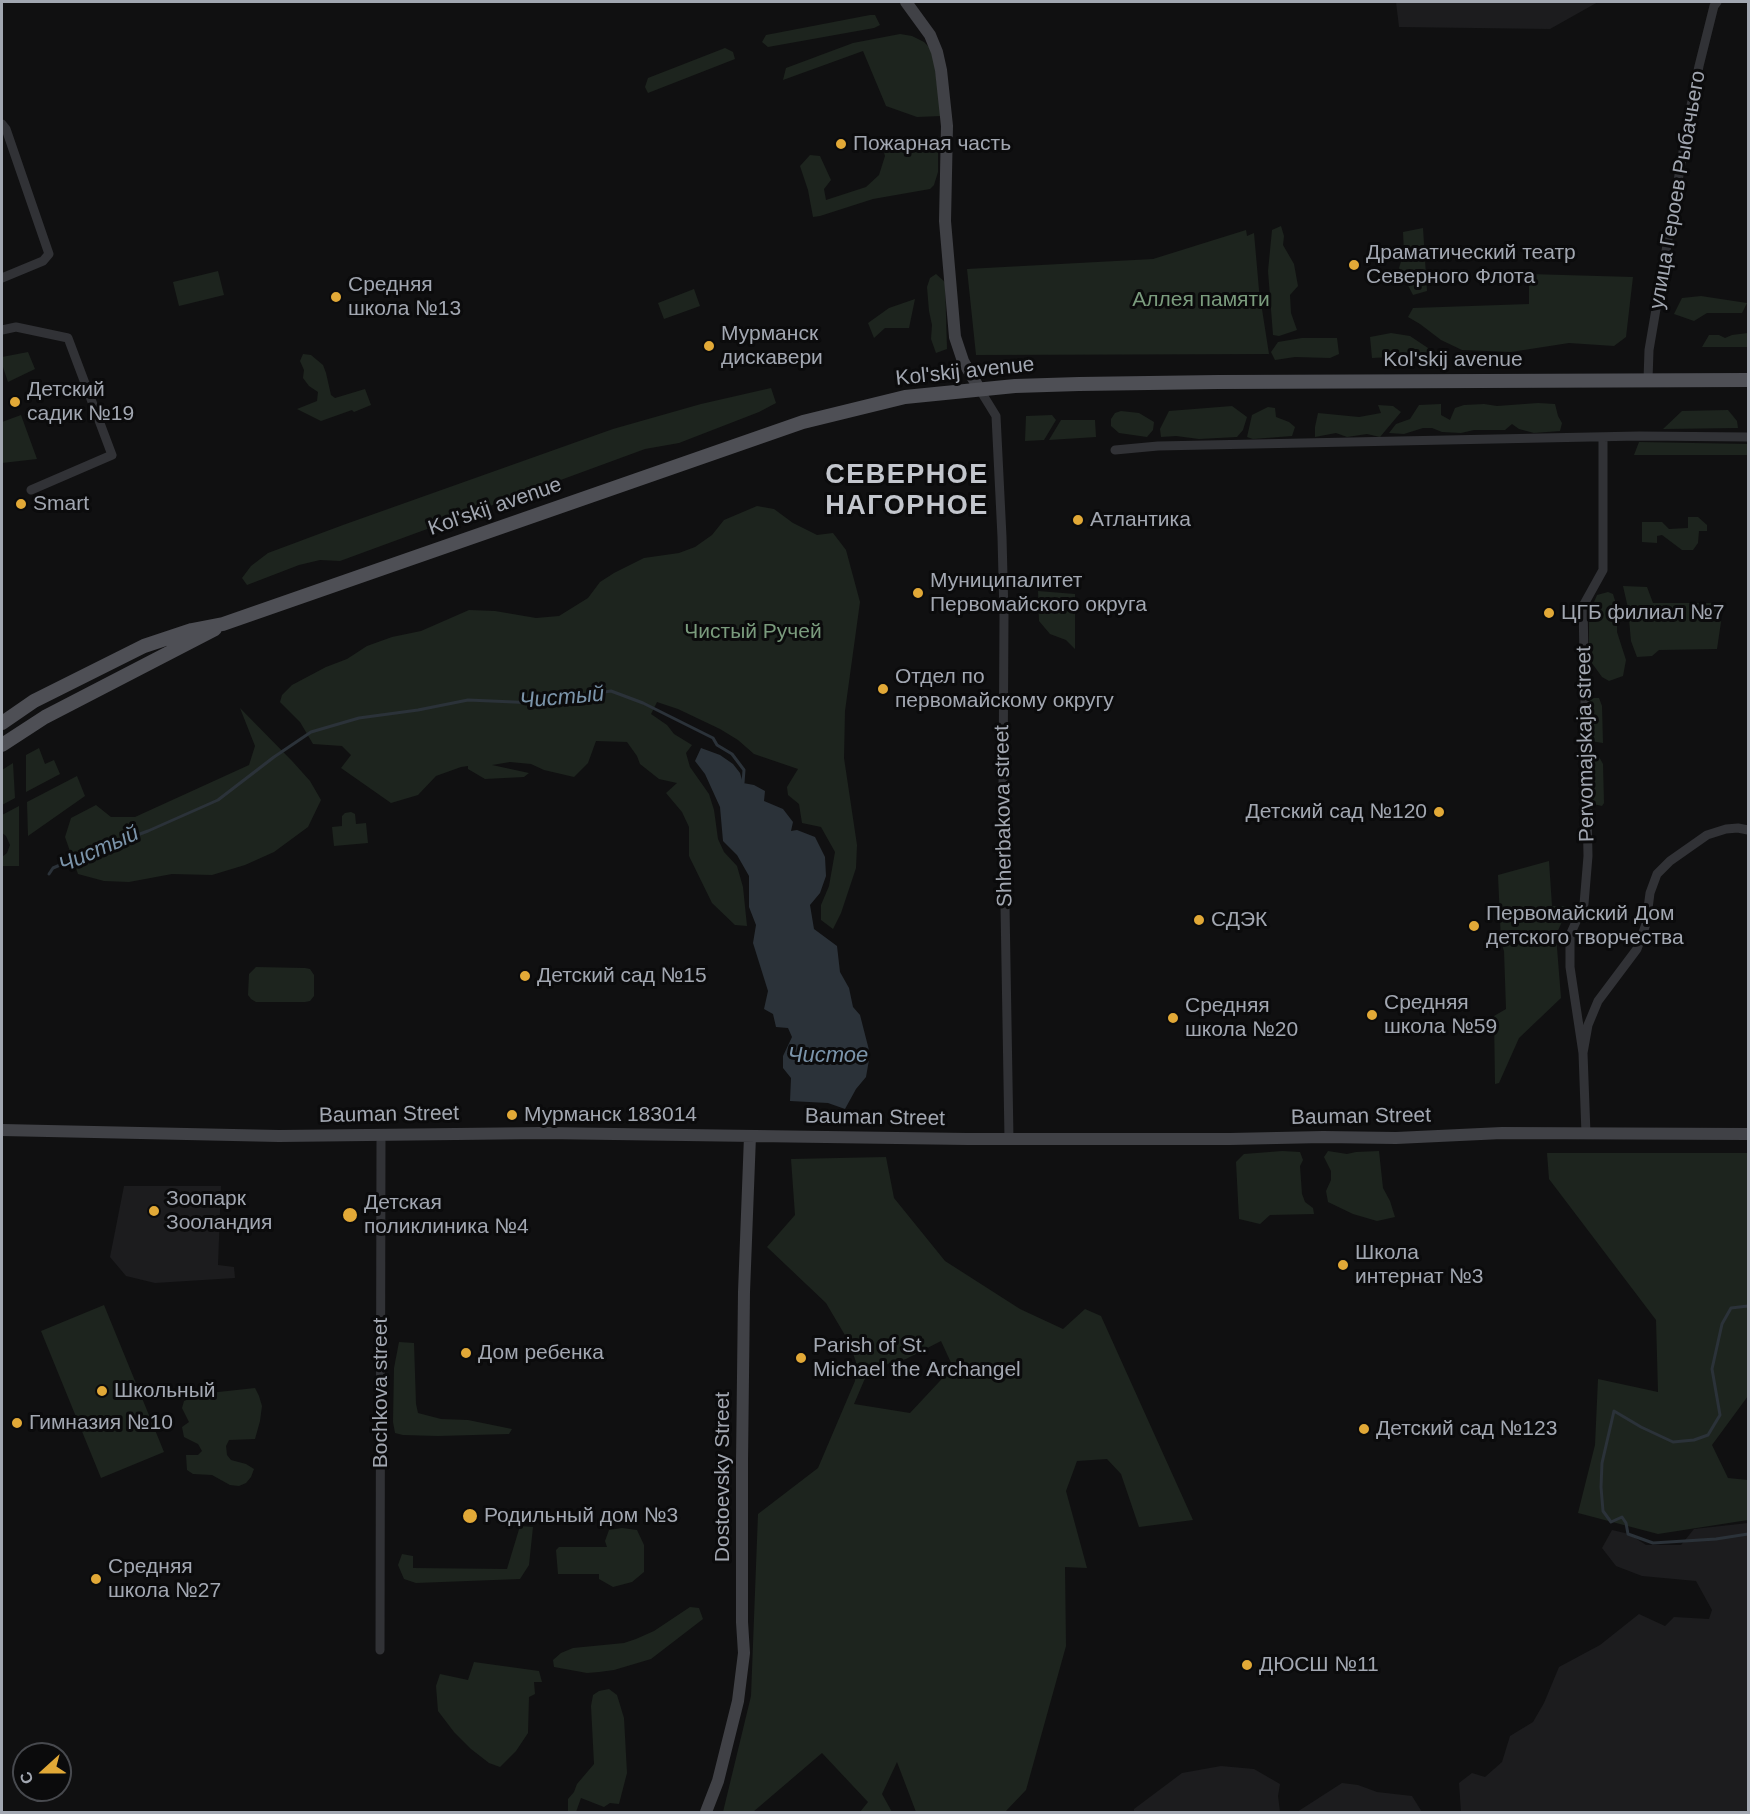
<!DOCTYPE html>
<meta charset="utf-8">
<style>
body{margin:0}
#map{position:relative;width:1750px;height:1814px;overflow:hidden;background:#101011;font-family:Arial,sans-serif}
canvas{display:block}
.frame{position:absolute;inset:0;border:3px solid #a2a7b1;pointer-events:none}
.north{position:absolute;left:12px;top:1742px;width:60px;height:60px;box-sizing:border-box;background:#0b0b0c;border:2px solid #47494e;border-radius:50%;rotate:249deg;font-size:16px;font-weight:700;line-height:24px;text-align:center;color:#a2a7b1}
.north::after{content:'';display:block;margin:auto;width:21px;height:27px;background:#e2a937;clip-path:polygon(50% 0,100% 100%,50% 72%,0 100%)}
</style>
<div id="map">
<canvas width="1750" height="1814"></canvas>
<div class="frame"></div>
<div class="north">С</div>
</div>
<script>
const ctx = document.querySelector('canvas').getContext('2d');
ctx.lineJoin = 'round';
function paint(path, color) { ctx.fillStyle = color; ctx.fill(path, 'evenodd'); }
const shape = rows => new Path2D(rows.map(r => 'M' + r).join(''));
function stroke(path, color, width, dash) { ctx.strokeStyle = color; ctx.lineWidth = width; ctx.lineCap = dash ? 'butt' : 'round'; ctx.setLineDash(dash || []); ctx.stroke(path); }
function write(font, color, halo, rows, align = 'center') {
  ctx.font = font + ' Arial,sans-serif'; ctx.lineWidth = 6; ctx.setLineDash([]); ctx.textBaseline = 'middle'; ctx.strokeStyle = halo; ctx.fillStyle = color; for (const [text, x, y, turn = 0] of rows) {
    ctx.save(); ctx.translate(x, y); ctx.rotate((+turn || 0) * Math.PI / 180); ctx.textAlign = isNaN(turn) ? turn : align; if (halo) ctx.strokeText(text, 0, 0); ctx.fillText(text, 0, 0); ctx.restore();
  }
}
paint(shape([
 [1396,2,1598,2,1550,29,1399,27],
 [124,1186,221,1186,218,1265,234,1267,235,1278,155,1283,126,1276,110,1257],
 [1748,1523,1748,1812,1461,1812,1459,1783,1472,1773,1485,1777,1502,1762,1510,1736,1533,1722,1544,1703,1559,1667,1600,1645,1639,1614,1665,1626,1674,1617,1709,1619,1712,1610,1696,1581,1642,1576,1616,1566,1602,1548,1612,1530,1629,1534,1646,1545,1681,1545,1694,1529],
 [1221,1766,1254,1769,1280,1784,1278,1796,1280,1812,1134,1812,1134,1809,1182,1773],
 [1342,1783,1358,1785,1377,1792,1412,1796,1422,1812,1297,1812]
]), '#1c1c1e');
paint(shape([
 [870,15,875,15,880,25,874,28,768,47,762,42,766,35],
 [900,34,912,36,924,42,933,51,941,116,917,117,886,106,863,51,783,80,786,68,853,43],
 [725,48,733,52,735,59,648,93,645,87,648,78],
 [901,138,930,138,938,147,938,172,934,185,930,189,873,199,820,216,813,217,808,190,800,166,810,155,820,156,831,180,824,189,826,200,866,187,879,175,885,156,883,149,886,143],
 [1281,226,1284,236,1283,245,1294,264,1298,286,1290,295,1291,313,1297,330,1279,336,1273,335,1268,271,1272,230],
 [1423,228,1427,291,1413,295,1399,268,1404,252,1403,232],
 [1246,230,1247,236,1254,233,1259,290,1269,354,976,355,967,269,1153,259],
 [218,271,224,295,179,306,173,282],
 [936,274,945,282,947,349,936,353,931,339,932,325,929,311,927,287,930,278],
 [1529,274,1633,277,1626,337,1614,346,1569,343,1511,352,1462,350,1441,340,1420,324,1408,317,1413,308,1529,304],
 [694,289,700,306,664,319,658,303],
 [1701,296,1747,303,1742,313,1707,313,1694,321,1674,314,1682,298],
 [915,299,909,328,885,328,874,338,868,323,889,308],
 [1391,333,1410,336,1428,348,1430,355,1372,358,1370,337],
 [1748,333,1748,347,1702,347,1709,335,1719,335,1725,338,1732,335],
 [1302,338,1337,338,1339,354,1330,358,1295,357,1275,360,1271,352,1278,342],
 [28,352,35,369,8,382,2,364,2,357],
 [303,354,311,355,323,365,326,373,331,395,335,398,365,389,371,405,354,412,352,410,321,421,297,409,317,401,318,392,309,386,303,378,304,370,300,361],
 [771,388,776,403,759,412,679,443,645,449,340,561,320,560,299,565,247,585,242,578,251,566,268,553,343,525,613,429,701,404],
 [1538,403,1555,404,1558,416,1562,423,1560,431,1534,433,1519,429,1512,424,1505,430,1474,430,1461,433,1442,432,1432,428,1423,428,1404,434,1389,433,1396,424,1410,419,1419,405,1441,404,1441,415,1450,420,1455,408,1464,405,1484,404,1497,406],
 [1378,405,1393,406,1401,412,1380,437,1367,434,1347,437,1336,433,1315,437,1315,427,1318,413,1359,417,1381,413],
 [1232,406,1247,417,1243,430,1237,437,1199,439,1176,436,1161,437,1160,429,1169,411],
 [1268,407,1275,408,1276,417,1289,422,1295,427,1292,436,1253,439,1247,437,1252,415],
 [1728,410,1737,421,1738,428,1663,429,1682,411],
 [1121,411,1139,413,1154,422,1153,430,1147,437,1119,433,1111,426,1111,419,1115,413],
 [21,415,37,459,2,463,2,422],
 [1052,415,1056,420,1044,440,1025,441,1026,416],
 [1061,420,1095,420,1096,437,1049,440],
 [1639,442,1748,444,1748,455,1634,455],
 [757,506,774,509,793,523,817,535,833,533,846,550,860,602,845,711,844,758,857,845,856,868,841,913,833,929,821,920,821,905,829,886,835,852,821,827,802,823,799,804,788,795,787,787,798,769,754,754,738,740,720,729,678,709,657,702,651,714,667,725,674,734,692,745,686,753,690,767,709,794,714,810,718,839,724,852,737,866,743,887,747,926,735,925,712,903,689,856,689,827,682,812,666,793,677,783,659,779,640,764,637,756,627,742,596,741,588,763,574,777,544,770,531,764,510,762,492,765,529,773,524,777,485,779,468,769,468,766,461,767,436,776,418,795,391,803,341,768,351,755,342,746,313,744,300,722,280,702,282,695,292,685,326,667,347,659,367,646,392,637,421,631,469,610,495,611,536,618,559,616,588,598,600,582,614,573,644,558,679,553,695,547,712,535,724,520],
 [1688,517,1698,517,1707,525,1707,531,1699,531,1698,543,1693,550,1682,550,1662,535,1657,536,1657,543,1642,542,1642,522,1662,522,1669,529,1688,528],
 [1623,586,1647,587,1653,603,1720,603,1721,622,1717,649,1659,650,1652,656,1637,657,1631,641,1628,608],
 [1038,591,1075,594,1075,649,1066,640,1050,634,1039,621],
 [1608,592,1613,594,1617,607,1617,632,1626,660,1623,676,1609,681,1602,677,1589,659,1589,614,1597,595],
 [1594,698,1599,698,1602,706,1603,743,1590,741,1589,700],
 [240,708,293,762,310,781,321,800,308,827,274,852,245,865,212,875,172,874,129,882,104,881,78,874,65,837,71,818,96,805,111,817,135,817,249,765,255,746],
 [39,748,45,764,54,760,60,774,26,792,26,755],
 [1598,755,1603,764,1604,803,1602,806,1593,804,1591,801,1589,764],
 [13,763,15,798,2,805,2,770],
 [77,776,85,796,28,836,27,802],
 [19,806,19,866,2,866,2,857,7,853,10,845,6,836,2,833,2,815],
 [351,812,355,814,356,824,366,823,368,843,334,846,332,827,342,826,342,816,345,813],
 [1549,861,1552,906,1569,906,1556,935,1561,998,1519,1038,1499,1083,1495,1084,1494,1016,1506,1009,1504,951,1501,942,1498,875],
 [256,967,305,968,310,969,314,975,314,996,310,1001,305,1002,256,1002,251,999,248,995,249,974],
 [1282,1151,1300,1152,1303,1160,1300,1166,1302,1194,1305,1202,1313,1208,1314,1214,1270,1215,1260,1224,1239,1219,1236,1162,1244,1154],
 [1328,1151,1347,1154,1356,1152,1379,1151,1383,1188,1390,1201,1395,1217,1377,1221,1353,1214,1328,1202,1326,1191,1331,1180,1331,1171,1324,1157],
 [1547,1153,1748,1153,1748,1396,1712,1445,1728,1478,1748,1480,1748,1520,1658,1534,1578,1513,1595,1445,1598,1379,1658,1392,1656,1320,1549,1179],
 [886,1157,894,1198,945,1261,1020,1309,1063,1329,1085,1309,1101,1316,1193,1520,1139,1527,1121,1474,1107,1459,1077,1461,1066,1491,1087,1568,1065,1567,1066,1646,1026,1790,1005,1812,916,1812,897,1762,882,1794,892,1812,860,1812,868,1802,822,1753,753,1812,723,1812,751,1696,758,1514,818,1468,855,1381,856,1362,849,1342,826,1303,767,1247,795,1215,791,1159],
 [941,1341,953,1367,910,1413,854,1404,869,1369,906,1359],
 [104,1305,164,1452,101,1478,41,1331],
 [399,1342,414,1343,416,1404,418,1413,441,1419,468,1420,512,1429,509,1434,438,1436,403,1435,395,1433,393,1422,394,1368],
 [255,1388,259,1396,262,1406,260,1421,255,1439,229,1440,226,1446,227,1455,231,1460,246,1464,254,1469,251,1477,246,1483,239,1486,230,1485,212,1475,193,1474,187,1470,186,1455,198,1455,202,1451,198,1444,184,1437,182,1427,189,1422,182,1408,184,1401,200,1394],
 [520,1526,533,1527,529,1565,520,1579,416,1583,404,1579,398,1565,402,1554,413,1556,413,1568,507,1569],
 [622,1528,637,1530,644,1545,644,1572,632,1582,613,1587,599,1579,599,1574,558,1574,556,1550,559,1547,607,1547,605,1541,609,1530],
 [690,1607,699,1608,703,1619,651,1659,614,1670,599,1672,587,1673,554,1667,553,1660,561,1653,573,1648,624,1643,636,1639,654,1631],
 [474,1662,539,1671,542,1682,534,1682,535,1694,529,1697,528,1733,516,1751,500,1767,489,1763,471,1749,454,1732,438,1711,436,1686,440,1674,468,1680],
 [609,1689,617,1695,624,1718,627,1773,619,1804,610,1803,604,1807,581,1798,576,1812,568,1812,568,1799,574,1792,577,1784,594,1764,591,1706,593,1695,599,1691]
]), '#1d241e');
paint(shape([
 [701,748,720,755,733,764,740,773,743,783,754,785,765,791,764,801,783,809,793,822,791,831,797,830,815,837,825,857,826,876,820,893,810,905,814,929,837,946,840,972,849,988,853,1007,860,1015,870,1054,866,1077,856,1089,845,1109,828,1103,790,1101,791,1078,783,1068,783,1056,792,1037,788,1028,776,1027,773,1014,764,1009,768,991,753,943,756,925,749,907,749,876,737,855,723,841,720,807,705,774,695,761]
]), '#2b3239');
stroke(shape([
 [49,874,53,868,86,854,148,831,218,800,274,757,311,732,359,718,418,710,468,700,537,703,578,699,583,695,611,691,643,703,713,738,717,745,732,754,744,770,743,783],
 [1748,1306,1731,1308,1722,1324,1712,1369,1720,1415,1708,1435,1694,1440,1673,1442,1641,1427,1614,1411,1602,1463,1601,1487,1603,1511,1611,1522,1622,1517,1626,1523,1628,1534,1653,1543,1716,1539,1748,1534]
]), '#2b3239', 3);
stroke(shape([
 [2,124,6,129,49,254,43,261,2,278],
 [2,330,16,327,68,338,112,455,31,490],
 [1648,380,1649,350,1690,111,1699,66,1714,6,1717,2],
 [980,390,996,416,1002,537,1004,616,1003,789,1009,1139],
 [1115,450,1158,446,1639,436,1748,437],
 [1583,1053,1570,967,1570,935,1584,904,1588,856,1583,606,1603,570,1603,437],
 [1586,1134,1583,1053,1588,1025,1598,1001,1637,949,1646,924,1650,893,1657,874,1670,861,1707,835,1726,829,1738,828,1748,830],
 [380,1650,381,1135]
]), '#313236', 9);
stroke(shape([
 [906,2,930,35,937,52,941,70,947,126,945,221,955,337,963,361,980,390],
 [2,1130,279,1136,544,1133,967,1139,1230,1139,1323,1137,1396,1138,1502,1133,1748,1134],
 [706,1812,718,1781,738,1701,744,1653,742,1622,742,1461,744,1292,750,1136]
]), '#404146', 12);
stroke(shape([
 [2,723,34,701,144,646,192,630,223,624,803,422,905,397,1015,386,1079,384,1218,382,1748,380],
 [2,745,45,717,215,629]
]), '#4e4f55', 14);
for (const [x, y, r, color] of [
 [841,144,6,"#e2a937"],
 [1354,265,6,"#e2a937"],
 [336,297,6,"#e2a937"],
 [709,346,6,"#e2a937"],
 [15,402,6,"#e2a937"],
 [21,504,6,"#e2a937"],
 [1078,520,6,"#e2a937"],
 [918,593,6,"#e2a937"],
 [1549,613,6,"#e2a937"],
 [883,689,6,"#e2a937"],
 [1439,812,6,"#e2a937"],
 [1199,920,6,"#e2a937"],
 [1474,926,6,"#e2a937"],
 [525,976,6,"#e2a937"],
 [1372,1015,6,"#e2a937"],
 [1173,1018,6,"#e2a937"],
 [512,1115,6,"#e2a937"],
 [154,1211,6,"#e2a937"],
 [350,1215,8,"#e2a937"],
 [1343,1265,6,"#e2a937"],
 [466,1353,6,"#e2a937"],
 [801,1358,6,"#e2a937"],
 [102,1391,6,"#e2a937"],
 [17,1423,6,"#e2a937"],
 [1364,1429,6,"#e2a937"],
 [470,1516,8,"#e2a937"],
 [96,1579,6,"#e2a937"],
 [1247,1665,6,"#e2a937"]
]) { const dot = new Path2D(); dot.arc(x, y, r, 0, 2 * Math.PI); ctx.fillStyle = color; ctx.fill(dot); stroke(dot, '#0b0b0c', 2); }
write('21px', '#a2a7b1', '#0b0b0c', [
 ["Пожарная часть",853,144],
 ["Драматический театр",1366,253],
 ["Северного Флота",1366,277],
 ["Средняя",348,285],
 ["школа №13",348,309],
 ["Мурманск",721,334],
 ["дискавери",721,358],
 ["Детский",27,390],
 ["садик №19",27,414],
 ["Smart",33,504],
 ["Атлантика",1090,520],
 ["Муниципалитет",930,581],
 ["Первомайского округа",930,605],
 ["ЦГБ филиал №7",1561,613],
 ["Отдел по",895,677],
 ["первомайскому округу",895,701],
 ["Детский сад №120",1427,812,"right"],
 ["Первомайский Дом",1486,914],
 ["детского творчества",1486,938],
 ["СДЭК",1211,920],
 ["Детский сад №15",537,976],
 ["Средняя",1384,1003],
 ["школа №59",1384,1027],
 ["Средняя",1185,1006],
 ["школа №20",1185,1030],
 ["Мурманск 183014",524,1115],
 ["Зоопарк",166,1199],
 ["Зооландия",166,1223],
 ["Детская",364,1203],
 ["поликлиника №4",364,1227],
 ["Школа",1355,1253],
 ["интернат №3",1355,1277],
 ["Parish of St.",813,1346],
 ["Michael the Archangel",813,1370],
 ["Дом ребенка",478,1353],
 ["Школьный",114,1391],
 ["Гимназия №10",29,1423],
 ["Детский сад №123",1376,1429],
 ["Родильный дом №3",484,1516],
 ["Средняя",108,1567],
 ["школа №27",108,1591],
 ["ДЮСШ №11",1259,1665]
], 'left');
write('21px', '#a2a7b1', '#0b0b0c', [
 ["улица Героев Рыбачьего",1678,190,-80],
 ["Kol'skij avenue",1453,360],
 ["Kol'skij avenue",965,372,-6],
 ["Kol'skij avenue",495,507,-19],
 ["Pervomajskaja street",1586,744,-91],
 ["Shherbakova street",1004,816,-91],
 ["Bauman Street",389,1115,-1],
 ["Bauman Street",1361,1117,-1],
 ["Bauman Street",875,1118,1],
 ["Bochkova street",381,1393,-90],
 ["Dostoevsky Street",723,1477,-90]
]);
write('21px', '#7a9b7d', '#0b0b0c', [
 ["Аллея памяти",1201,300],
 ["Чистый Ручей",753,632]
]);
write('italic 22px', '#7b94aa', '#0b0b0c', [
 ["Чистый",562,698,-5],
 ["Чистый",99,850,-24],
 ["Чистое",828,1056]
]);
ctx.letterSpacing = '1.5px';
write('bold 27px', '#c3c6cd', '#0b0b0c', [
 ["СЕВЕРНОЕ",907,476],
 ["НАГОРНОЕ",907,507]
]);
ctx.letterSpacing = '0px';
</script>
